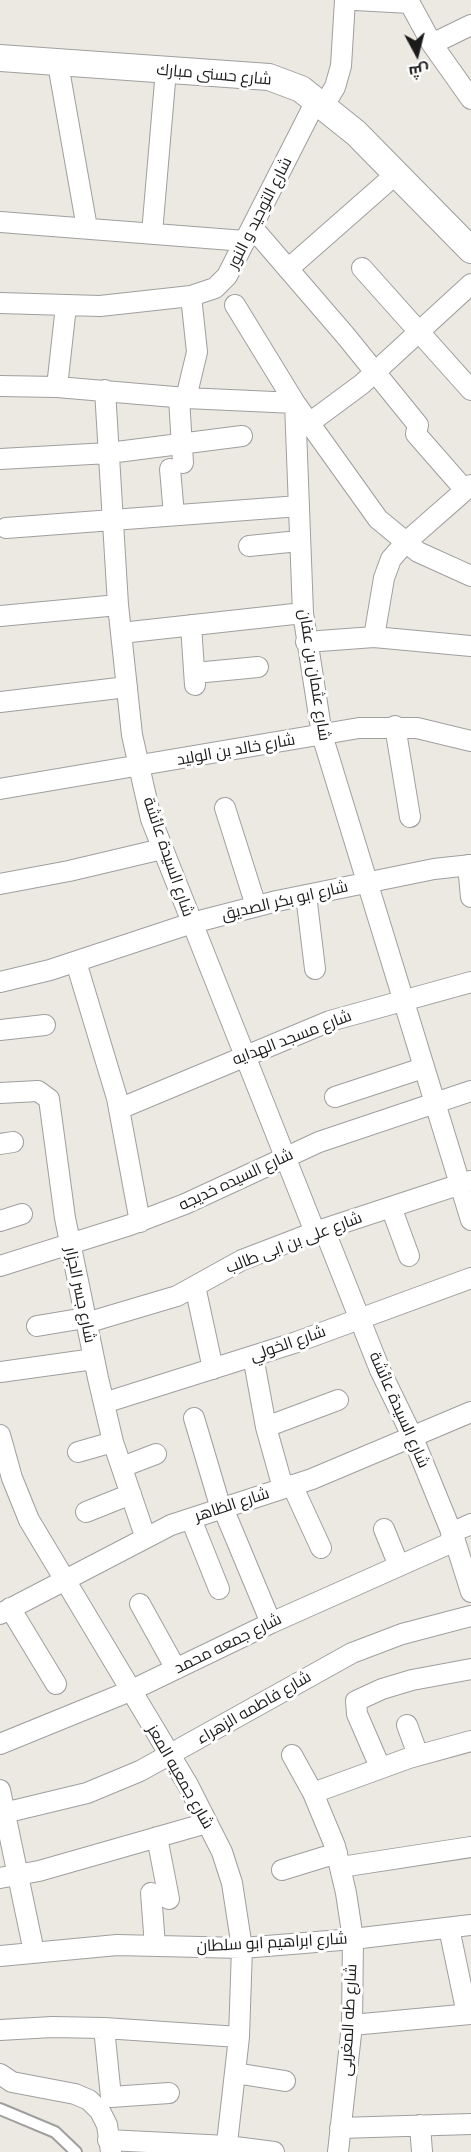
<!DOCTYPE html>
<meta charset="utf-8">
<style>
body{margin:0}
#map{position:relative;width:471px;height:2152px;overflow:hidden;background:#ece9e2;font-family:"IBM Plex Sans",Cairo,sans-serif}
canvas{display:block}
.north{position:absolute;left:387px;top:24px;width:60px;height:60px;-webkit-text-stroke:4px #fff;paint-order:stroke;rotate:173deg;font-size:16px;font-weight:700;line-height:24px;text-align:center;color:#1b1b1b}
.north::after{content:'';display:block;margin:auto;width:21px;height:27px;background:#1b1b1b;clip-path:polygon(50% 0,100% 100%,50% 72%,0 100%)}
</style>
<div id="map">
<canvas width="471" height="2152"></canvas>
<div class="north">ش</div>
</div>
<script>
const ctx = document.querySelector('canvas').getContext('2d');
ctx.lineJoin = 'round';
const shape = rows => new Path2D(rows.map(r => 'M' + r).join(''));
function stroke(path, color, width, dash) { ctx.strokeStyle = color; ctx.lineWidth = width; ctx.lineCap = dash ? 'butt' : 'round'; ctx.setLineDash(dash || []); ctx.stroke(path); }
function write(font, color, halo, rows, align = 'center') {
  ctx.font = font + ' "IBM Plex Sans",Cairo,sans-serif'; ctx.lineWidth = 6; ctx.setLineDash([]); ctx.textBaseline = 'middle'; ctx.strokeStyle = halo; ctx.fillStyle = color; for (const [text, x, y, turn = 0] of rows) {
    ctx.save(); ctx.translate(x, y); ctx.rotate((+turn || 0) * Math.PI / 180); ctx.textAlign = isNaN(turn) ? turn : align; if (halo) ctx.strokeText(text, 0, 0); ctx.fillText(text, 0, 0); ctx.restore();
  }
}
const service = shape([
 [0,2109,55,2132,76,2152]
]);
const minor = shape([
 [355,0,410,3],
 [408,0,432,44,471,99],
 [432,44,471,25],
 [58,64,87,228],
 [323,107,335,87,341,66,345,0],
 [0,222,245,241],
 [252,227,345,335,418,425,416,434,465,490],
 [152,233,166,70],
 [362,268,471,390],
 [288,269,396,174],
 [0,303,100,306,191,296,215,288,227,276,316,101],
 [235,305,295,403,378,519,418,552,471,576],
 [0,386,57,387,186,398,295,403,303,613,322,735,471,1220],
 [57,387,66,306],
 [105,390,118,605,132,735,151,819,315,1232],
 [179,398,183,463],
 [186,398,197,352,191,296],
 [308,424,362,384,471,284],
 [0,459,109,453,242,436],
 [170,469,174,515],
 [6,528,299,506],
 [249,546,299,541],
 [0,616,118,605],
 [191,625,195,685],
 [121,633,303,613],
 [374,637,384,578,391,559,405,543,471,485],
 [306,642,374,637,471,646],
 [195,673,258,667],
 [0,702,127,687],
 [395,726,410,817],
 [0,789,359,728,417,728,471,741],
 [225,808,256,906],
 [468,865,471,897],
 [0,884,69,871,162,849],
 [306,895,315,969],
 [76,962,117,1098,140,1222],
 [0,982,50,970,192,923,277,901,434,869,471,865],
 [0,1030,45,1025],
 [0,1093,38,1091,49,1099,65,1218,98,1378,113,1442,145,1536],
 [335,1097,423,1068],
 [119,1109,330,1021,471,982],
 [0,1144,13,1142],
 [391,1207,409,1256],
 [0,1221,22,1214],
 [324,1229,380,1370,413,1438,455,1541,471,1592],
 [0,1266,130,1225,185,1204,319,1142,471,1091],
 [195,1286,213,1369],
 [86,1323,177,1296,242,1260,315,1232,470,1181],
 [37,1326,85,1318],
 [253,1356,266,1427,283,1488],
 [0,1372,94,1359],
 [104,1403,294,1343,471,1278],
 [194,1418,221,1509],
 [266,1427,338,1400],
 [0,1435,12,1478,29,1520,188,1785,222,1852,232,1883,242,1948,239,2037,226,2152],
 [78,1452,113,1442],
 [122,1467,156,1454],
 [292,1485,321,1548],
 [223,1508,271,1623],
 [86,1512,131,1494],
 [191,1519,219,1589],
 [384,1529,399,1566],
 [451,1533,471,1524],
 [140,1604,176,1669],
 [10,1608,56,1684],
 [0,1614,171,1525,312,1479,471,1412],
 [407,1725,418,1755],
 [0,1744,130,1691,271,1623,455,1541],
 [292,1755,313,1793,335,1846,346,1893,353,1939,352,2025,338,2152],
 [380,1767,357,1714,356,1701,382,1689,412,1680,471,1669],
 [0,1790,34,1952],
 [313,1793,409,1758,471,1741],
 [4,1813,87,1793,140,1771,352,1653,402,1634,471,1616],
 [157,1837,169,1899],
 [341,1867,471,1847],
 [282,1870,337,1853],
 [0,1878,39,1871,207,1823],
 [151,1893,155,1946],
 [449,1928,467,2014],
 [0,1956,117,1945,242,1948,353,1939,471,1925],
 [352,2025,471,2014],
 [104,2028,111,2097,169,2093],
 [0,2030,52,2027,104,2028,239,2037],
 [235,2073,285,2081],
 [0,2074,12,2082,75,2094,89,2100,100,2111,107,2125,111,2152],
 [420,2125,422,2152],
 [340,2128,471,2124],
 [108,2140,227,2146,274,2152]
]);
const tertiary = shape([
 [0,58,269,77,301,89,356,133,471,250]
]);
stroke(service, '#9f9f9f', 14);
stroke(minor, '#9f9f9f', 22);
stroke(tertiary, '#9f9f9f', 28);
stroke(service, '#fff', 10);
stroke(minor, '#fff', 20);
stroke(tertiary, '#fff', 26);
write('16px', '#1b1b1b', '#fff', [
 ["شارع حسنى مبارك",214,75,5],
 ["شارع التوحيد و النور",260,213,-63],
 ["شارع عثمان بن عفان",314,675,81],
 ["شارع خالد بن الوليد",236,750,-10],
 ["شارع السيدة عائشة",168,857,71],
 ["شارع ابو بكر الصديق",285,901,-13],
 ["شارع مسجد الهدايه",292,1038,-21],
 ["شارع السيده خديجه",236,1180,-25],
 ["شارع على بن ابى طالب",294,1243,-21],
 ["شارع جسر الجزار",80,1295,78],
 ["شارع الخولي",288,1344,-19],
 ["شارع السيدة عائشة",399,1410,66],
 ["شارع الظاهر",232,1505,-18],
 ["شارع جمعه محمد",228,1644,-26],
 ["شارع فاطمه الزهراء",254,1708,-30],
 ["شارع جمعيه المعز",180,1777,60],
 ["شارع ابراهيم ابو سلطان",272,1943,-3],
 ["شارع طه المغربى",349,2020,-87]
]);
</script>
